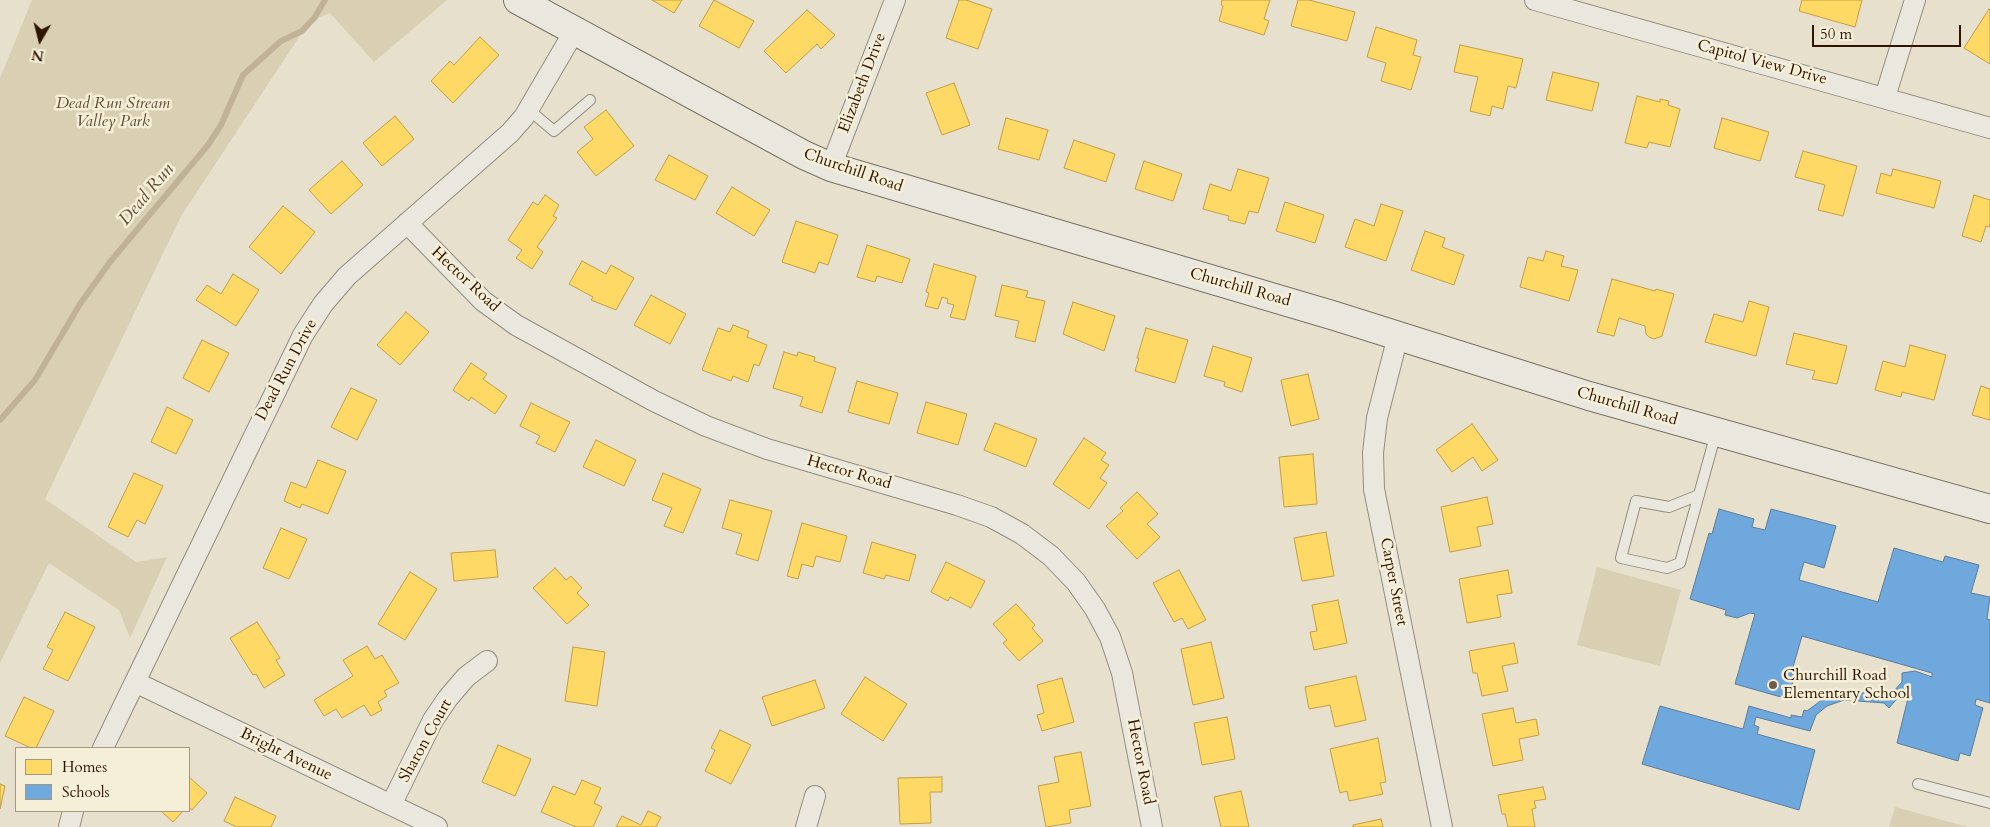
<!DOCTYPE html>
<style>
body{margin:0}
#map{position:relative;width:1990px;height:827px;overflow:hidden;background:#e6e0cc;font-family:Cardo,serif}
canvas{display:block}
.legend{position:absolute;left:15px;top:747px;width:175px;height:65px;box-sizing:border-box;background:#f5efd7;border:1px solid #a69781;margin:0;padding:6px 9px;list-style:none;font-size:15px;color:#301400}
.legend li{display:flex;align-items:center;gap:10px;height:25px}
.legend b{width:25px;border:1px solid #a69781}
.north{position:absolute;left:15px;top:15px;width:50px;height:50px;-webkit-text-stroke:4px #f5efd7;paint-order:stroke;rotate:188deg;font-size:14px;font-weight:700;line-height:20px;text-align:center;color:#301400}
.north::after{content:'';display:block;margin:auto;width:18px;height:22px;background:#301400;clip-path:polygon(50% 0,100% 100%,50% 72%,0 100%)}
.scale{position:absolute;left:1812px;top:25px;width:149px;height:22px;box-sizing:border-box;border:2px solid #301400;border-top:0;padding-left:6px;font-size:15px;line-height:18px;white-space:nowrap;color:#301400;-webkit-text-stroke:4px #f5efd7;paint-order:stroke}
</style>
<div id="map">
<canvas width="1990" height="827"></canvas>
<ul class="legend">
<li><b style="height:14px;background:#ffd966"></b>Homes</li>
<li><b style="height:14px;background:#6fa8dc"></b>Schools</li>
</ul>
<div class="north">N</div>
<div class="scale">50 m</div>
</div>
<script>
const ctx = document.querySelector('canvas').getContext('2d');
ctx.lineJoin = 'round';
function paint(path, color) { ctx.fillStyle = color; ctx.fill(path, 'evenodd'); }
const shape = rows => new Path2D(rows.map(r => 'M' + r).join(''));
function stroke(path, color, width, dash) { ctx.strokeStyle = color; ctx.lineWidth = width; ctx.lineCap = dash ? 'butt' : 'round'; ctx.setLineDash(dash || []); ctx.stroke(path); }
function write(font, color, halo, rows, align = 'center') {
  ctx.font = font + ' Cardo,serif'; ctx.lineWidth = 5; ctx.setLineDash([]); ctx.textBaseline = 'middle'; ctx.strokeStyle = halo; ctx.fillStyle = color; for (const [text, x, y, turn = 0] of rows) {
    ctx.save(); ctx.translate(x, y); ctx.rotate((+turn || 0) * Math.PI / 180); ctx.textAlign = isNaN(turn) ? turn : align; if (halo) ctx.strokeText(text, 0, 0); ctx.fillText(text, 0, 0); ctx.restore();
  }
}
paint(shape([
 [32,0,447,0,374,62,330,13,309,22,181,216,45,499,136,562,167,557,130,638,119,610,49,563,0,663,0,78],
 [1597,567,1681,590,1660,666,1577,645],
 [1895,807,1968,827,1889,827]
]), '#d9d0b4');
const homes = shape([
 [652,0,682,0,674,13,652,0],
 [714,0,754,21,739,48,699,26,714,0],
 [959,0,966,0,992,9,978,49,946,38,959,0],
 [1222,0,1270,0,1264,19,1269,21,1264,35,1219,21,1223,6,1221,5,1222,0],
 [1298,0,1309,0,1355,12,1347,41,1291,26,1298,0],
 [1802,0,1862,0,1855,27,1799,11,1802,0],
 [1989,9,1990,10,1990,64,1964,48,1989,9],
 [807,10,835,35,821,49,817,44,786,73,764,51,807,10],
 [1376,27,1417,40,1413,55,1421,57,1411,90,1381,81,1386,63,1367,57,1376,27],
 [480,37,499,55,453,103,431,81,450,61,454,65,480,37],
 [1460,45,1523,59,1516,88,1508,86,1503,109,1492,106,1490,116,1470,111,1478,77,1454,72,1460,45],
 [1553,72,1599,83,1592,111,1546,100,1553,72],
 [954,83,970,125,942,135,926,93,954,83],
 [1637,96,1660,102,1660,99,1669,101,1668,105,1680,109,1670,147,1649,142,1647,148,1625,143,1637,96],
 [606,110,634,146,596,176,577,152,593,139,584,127,606,110],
 [395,116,414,139,382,166,363,143,395,116],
 [1006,118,1048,130,1039,160,998,149,1006,118],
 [1722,118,1769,132,1760,161,1714,148,1722,118],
 [1074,140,1115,154,1106,182,1064,168,1074,140],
 [1803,151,1857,166,1843,216,1818,210,1825,185,1795,177,1803,151],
 [669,155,708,176,695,200,655,180,669,155],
 [342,161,363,185,331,214,309,190,342,161],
 [1144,161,1182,174,1173,201,1135,189,1144,161],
 [1238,169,1269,178,1258,213,1249,211,1245,224,1228,220,1229,216,1203,209,1210,184,1231,191,1238,169],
 [1893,169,1941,181,1934,208,1876,193,1881,173,1891,176,1893,169],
 [732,187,770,210,754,236,716,213,732,187],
 [545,195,559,205,553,216,557,218,537,247,543,252,532,269,516,258,522,250,508,240,533,202,538,205,545,195],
 [1974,195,1990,200,1990,227,1986,226,1981,242,1962,236,1974,195],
 [1285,202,1324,215,1315,243,1276,231,1285,202],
 [1381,204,1403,211,1386,261,1345,247,1355,219,1374,226,1381,204],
 [283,206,315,232,281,274,249,247,283,206],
 [796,221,838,235,828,265,819,262,815,273,782,262,796,221],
 [1425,231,1445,238,1442,247,1464,255,1454,285,1411,270,1425,231],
 [867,245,910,259,902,283,877,276,875,282,857,277,867,245],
 [1546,251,1564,256,1561,266,1578,270,1569,301,1520,287,1528,257,1543,261,1546,251],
 [582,261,606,274,611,265,634,278,616,310,591,300,593,297,569,284,582,261],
 [934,264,976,276,965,320,950,317,954,305,947,303,948,299,942,297,938,309,925,306,929,293,926,292,934,264],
 [233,274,259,290,236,326,196,300,207,285,221,294,233,274],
 [1612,279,1655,291,1656,289,1674,294,1662,336,1654,339,1649,337,1646,334,1645,326,1619,318,1614,336,1597,332,1612,279],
 [1002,285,1028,291,1026,297,1045,301,1035,342,1015,337,1019,321,995,316,1002,285],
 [651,295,686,314,670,344,634,325,651,295],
 [1749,301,1769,307,1756,356,1705,342,1714,314,1743,322,1749,301],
 [1073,302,1115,316,1104,351,1063,334,1073,302],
 [406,312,429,332,400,365,377,345,406,312],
 [733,325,749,331,747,337,767,345,759,366,754,364,748,382,733,376,731,381,702,370,718,328,730,332,733,325],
 [1146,328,1188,340,1175,383,1135,371,1139,358,1137,358,1146,328],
 [1794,333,1847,346,1837,384,1812,379,1815,371,1786,364,1794,333],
 [202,340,229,353,209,392,183,378,202,340],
 [1910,345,1946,355,1934,400,1902,392,1901,397,1875,390,1883,361,1905,367,1910,345],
 [1213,346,1252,358,1242,392,1224,386,1225,382,1204,376,1213,346],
 [784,352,797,356,798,352,815,357,814,361,836,368,822,413,800,406,803,397,773,388,784,352],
 [471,363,487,374,483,379,507,396,495,414,471,397,469,401,453,390,471,363],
 [1308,374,1319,419,1291,426,1281,380,1308,374],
 [857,381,898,393,889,424,848,412,857,381],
 [1981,386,1990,389,1990,420,1972,415,1981,386],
 [351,388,377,400,357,440,331,427,351,388],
 [926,402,967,414,958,445,917,433,926,402],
 [531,403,570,422,555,452,536,443,540,436,520,426,531,403],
 [167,407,193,420,176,454,151,442,167,407],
 [995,423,1037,439,1026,467,984,450,995,423],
 [1472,424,1498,460,1482,471,1473,457,1452,472,1436,450,1472,424],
 [1084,438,1106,453,1101,460,1109,465,1100,478,1107,483,1089,509,1053,484,1084,438],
 [596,440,636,460,624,486,583,467,596,440],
 [1313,454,1317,504,1284,507,1279,457,1313,454],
 [318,460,346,471,328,514,302,504,300,508,284,501,291,482,306,488,318,460],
 [134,473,163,486,145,524,137,520,128,537,108,527,134,473],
 [663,473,701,489,683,533,664,526,672,508,652,500,663,473],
 [1137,492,1158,514,1147,524,1160,537,1137,559,1106,526,1123,511,1120,508,1137,492],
 [1487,497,1493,524,1477,527,1481,546,1450,552,1441,507,1487,497],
 [730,500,772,511,758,561,736,554,742,534,722,528,730,500],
 [802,523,847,536,840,562,816,556,813,567,802,564,798,579,787,576,802,523],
 [281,528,307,539,289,579,263,568,281,528],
 [1326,532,1334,576,1302,581,1294,538,1326,532],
 [872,542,916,555,909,581,886,575,884,579,863,573,872,542],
 [495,550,498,577,454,581,451,553,495,550],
 [946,562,985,581,971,608,950,597,948,601,931,592,946,562],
 [555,568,566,580,571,576,582,588,577,593,589,605,567,624,533,588,555,568],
 [1179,570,1206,620,1188,629,1182,618,1174,622,1153,583,1179,570],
 [1508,570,1512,593,1497,595,1501,617,1467,623,1459,579,1508,570],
 [410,572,437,589,405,640,378,624,410,572],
 [1338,600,1347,643,1314,650,1310,632,1317,631,1312,605,1338,600],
 [1016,604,1035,625,1032,628,1043,641,1019,661,1003,643,1007,640,993,624,1016,604],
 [65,612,95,627,68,681,43,669,53,650,47,647,65,612],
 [257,622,280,658,276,660,285,675,264,688,256,674,253,675,230,638,257,622],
 [1211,642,1224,698,1193,705,1181,649,1211,642],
 [1514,643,1518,663,1502,666,1508,691,1482,696,1477,673,1473,673,1469,651,1514,643],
 [367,646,375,659,382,655,399,683,384,691,387,696,378,702,382,710,371,716,364,705,342,718,336,709,324,716,314,700,353,676,343,660,367,646],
 [573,647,605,652,597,706,565,701,573,647],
 [1356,676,1366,720,1335,727,1330,705,1309,709,1305,687,1356,676],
 [865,677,907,704,883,741,841,714,865,677],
 [1062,678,1074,722,1042,731,1037,715,1044,713,1037,685,1062,678],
 [815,680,825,708,772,726,762,697,815,680],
 [24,697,54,711,36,748,31,748,5,736,24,697],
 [1513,708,1516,723,1536,719,1539,735,1519,739,1523,760,1493,766,1482,714,1513,708],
 [1227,717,1235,759,1202,765,1194,723,1227,717],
 [720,730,751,745,731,784,705,771,715,750,711,748,720,730],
 [1378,738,1386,782,1380,783,1383,794,1349,801,1347,791,1340,793,1330,749,1378,738],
 [498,745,531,759,515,796,482,782,498,745],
 [1081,752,1091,806,1069,810,1071,823,1046,827,1038,786,1059,782,1054,757,1081,752],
 [189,777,207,793,192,810,189,808,189,777],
 [942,777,942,792,930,792,931,823,900,824,898,778,942,777],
 [582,780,601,788,594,803,602,807,593,827,576,827,541,812,553,786,575,795,582,780],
 [0,784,5,786,0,809,0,784],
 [1543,787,1546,799,1534,801,1536,808,1532,809,1535,827,1508,827,1505,814,1502,814,1498,795,1543,787],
 [1241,791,1249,827,1221,827,1214,797,1241,791],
 [235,797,276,816,271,827,237,827,224,821,235,797],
 [161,811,183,811,173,822,161,811],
 [648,811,661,817,656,827,616,827,622,816,641,825,648,811],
 [1381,819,1383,827,1353,827,1353,825,1381,819]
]);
paint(homes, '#ffd966');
stroke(homes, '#c19e47', 1);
const schools = shape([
 [1719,509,1754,519,1752,527,1765,530,1771,509,1836,526,1824,568,1804,562,1799,580,1878,602,1894,548,1943,562,1945,556,1979,565,1971,593,1990,597,1987,619,1990,620,1990,703,1976,699,1975,705,1983,708,1970,756,1960,753,1958,761,1897,743,1909,694,1905,689,1889,708,1884,703,1844,700,1827,706,1816,715,1810,731,1756,717,1754,725,1759,727,1757,734,1815,750,1799,810,1642,764,1660,706,1743,729,1749,706,1791,718,1791,715,1802,717,1804,710,1807,711,1823,699,1845,692,1891,694,1902,682,1902,673,1915,671,1932,677,1932,673,1802,636,1791,674,1795,675,1788,699,1735,684,1755,614,1750,613,1737,618,1725,615,1726,610,1690,599,1709,533,1712,534,1719,509]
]);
paint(schools, '#6fa8dc');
stroke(schools, '#5c7c9a', 1);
stroke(shape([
 [0,420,35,380,80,304,110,262,208,145,221,125,243,75,281,41,302,31,315,17,325,0]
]), '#c0b297', 6);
const lane = shape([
 [528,109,554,131,590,100],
 [1699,495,1669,507,1636,501,1621,558,1667,568,1680,563,1716,433],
 [1918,784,1990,803]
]);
const street = shape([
 [1535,0,1990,128],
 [1885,97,1915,0],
 [831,167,895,0],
 [407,223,483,301,516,325,654,401,706,426,767,449,957,505,991,517,1022,534,1051,556,1076,582,1095,609,1110,637,1122,673,1152,827],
 [1398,336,1377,418,1373,453,1374,489,1442,827],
 [135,682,437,827],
 [103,748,303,335,323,304,347,276,510,133,524,117,575,30],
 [391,805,433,720,448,698,466,677,487,661],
 [69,827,73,811],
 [806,827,815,796]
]);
const secondary = shape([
 [518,0,804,155,831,167,1335,316,1589,396,1990,509]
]);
stroke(lane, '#948c7f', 12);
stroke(street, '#948c7f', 22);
stroke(secondary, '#797165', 30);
stroke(lane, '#eae8de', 10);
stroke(street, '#eae8de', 20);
stroke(secondary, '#eae8de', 28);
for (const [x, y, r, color] of [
 [1773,685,5,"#705b47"]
]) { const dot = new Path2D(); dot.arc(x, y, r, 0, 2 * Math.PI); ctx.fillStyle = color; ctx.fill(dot); stroke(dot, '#f5efd7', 2); }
write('16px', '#301400', '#f5efd7', [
 ["Capitol View Drive",1762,63,15],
 ["Elizabeth Drive",863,83,-69],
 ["Churchill Road",853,171,19],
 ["Hector Road",465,280,43],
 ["Churchill Road",1240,288,16],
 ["Dead Run Drive",287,370,-62],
 ["Churchill Road",1627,407,16],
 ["Hector Road",849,473,16],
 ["Carper Street",1393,582,79],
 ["Sharon Court",426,741,-61],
 ["Bright Avenue",286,755,26],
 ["Hector Road",1140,762,79]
]);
write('italic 16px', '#604830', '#f5efd7', [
 ["Dead Run Stream",113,104],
 ["Valley Park",113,122]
]);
write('16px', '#301400', '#f5efd7', [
 ["Churchill Road",1783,676],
 ["Elementary School",1783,694]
], 'left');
write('italic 18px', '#634c33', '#f5efd7', [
 ["Dead Run",147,195,-50]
]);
</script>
